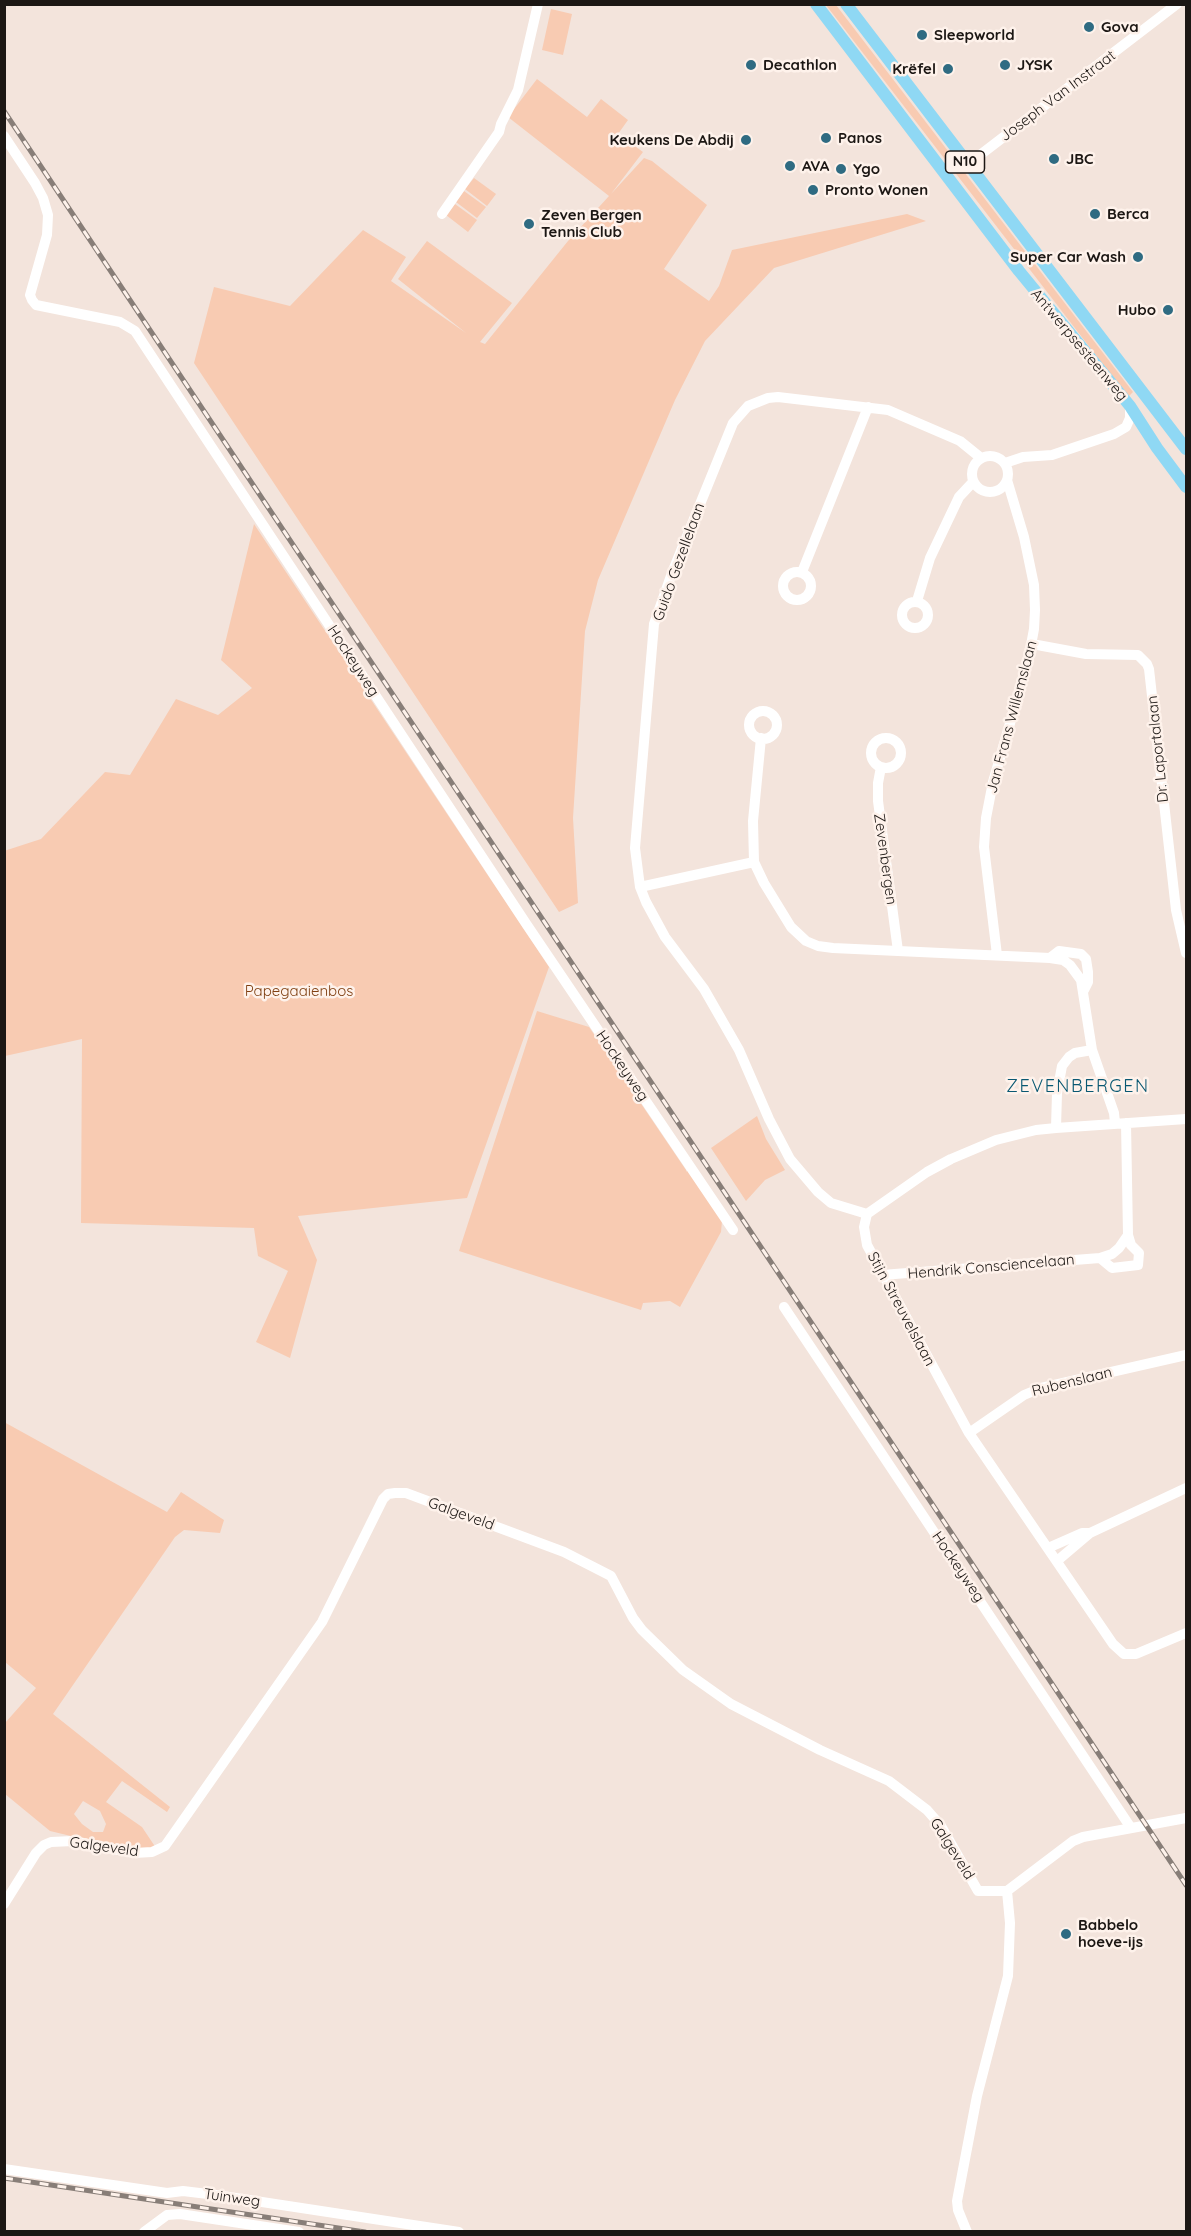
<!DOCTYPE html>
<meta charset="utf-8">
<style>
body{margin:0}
#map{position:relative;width:1191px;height:2236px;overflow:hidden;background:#f3e4dc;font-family:Quicksand,sans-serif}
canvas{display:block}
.frame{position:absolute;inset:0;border:6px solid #1c1714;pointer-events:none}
</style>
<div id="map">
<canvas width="1191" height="2236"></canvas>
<div class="frame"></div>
</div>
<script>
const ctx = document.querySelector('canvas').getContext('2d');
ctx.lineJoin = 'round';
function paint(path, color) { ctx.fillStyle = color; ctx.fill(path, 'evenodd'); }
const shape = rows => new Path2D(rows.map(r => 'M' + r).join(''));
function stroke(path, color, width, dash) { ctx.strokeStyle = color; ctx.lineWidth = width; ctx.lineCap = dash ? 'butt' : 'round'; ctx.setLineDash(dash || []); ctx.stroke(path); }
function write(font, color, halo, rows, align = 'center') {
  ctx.font = font + ' Quicksand,sans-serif'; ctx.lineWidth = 5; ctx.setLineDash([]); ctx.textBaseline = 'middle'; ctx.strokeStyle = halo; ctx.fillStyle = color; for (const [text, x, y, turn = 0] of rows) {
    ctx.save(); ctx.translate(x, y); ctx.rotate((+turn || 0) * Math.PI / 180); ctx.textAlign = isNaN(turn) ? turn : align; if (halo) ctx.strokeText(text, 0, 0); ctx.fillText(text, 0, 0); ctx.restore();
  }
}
paint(shape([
 [826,5,836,5,1133,392,1128,397],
 [551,9,572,14,563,55,542,50],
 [537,79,587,117,601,99,628,120,618,134,643,152,611,194,644,158,652,161,707,205,664,269,709,301,719,286,732,250,907,214,926,221,774,268,705,341,675,400,598,580,585,631,573,818,578,903,559,912,194,363,214,287,290,306,363,230,406,257,391,281,466,333,398,279,427,241,512,303,480,342,485,344,568,241,609,196,508,117],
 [474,178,496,194,487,206,465,189],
 [464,191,486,207,477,218,456,202],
 [455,204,477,220,468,232,446,215],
 [254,524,549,967,467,1198,298,1216,317,1260,290,1358,256,1342,288,1271,258,1256,254,1228,81,1223,82,1039,5,1056,4,851,41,839,105,772,130,775,176,699,218,715,252,688,221,660],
 [537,1011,589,1027,686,1170,686,1172,688,1169,722,1221,721,1232,680,1307,670,1301,643,1303,641,1310,459,1251],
 [757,1116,766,1139,785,1170,765,1180,746,1201,711,1148],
 [4,1422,167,1512,181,1492,224,1520,220,1533,184,1530,175,1537,53,1714,170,1807,167,1812,122,1781,106,1802,142,1827,156,1848,125,1849,50,1831,5,1794,5,1723,36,1688,5,1662],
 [83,1801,100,1811,106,1824,103,1832,93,1832,82,1824,74,1814]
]), '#f8cbb2');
stroke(shape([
 [4,136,35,183,43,198,48,215,47,235,30,295,32,300,36,305,120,322,135,331,527,925,733,1230],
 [967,165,1177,4],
 [442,214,499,132,501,124,518,90,538,4],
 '972 474a18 18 0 1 1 36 0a18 18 0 1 1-36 0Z',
 [1005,463,1023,457,1052,455,1114,434,1126,427,1130,418,1130,406],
 '783 586a14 14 0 1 1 28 0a14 14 0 1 1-28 0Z',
 [802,572,868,407],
 [917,601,930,558,959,497,973,482],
 '902 615a13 13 0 1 1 26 0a13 13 0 1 1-26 0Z',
 [1032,644,1086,654,1138,655,1147,664,1149,669,1176,910,1186,953],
 '749 725a14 14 0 1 1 28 0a14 14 0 1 1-28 0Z',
 '871 753a15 15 0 1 1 30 0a15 15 0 1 1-30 0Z',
 [754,862,764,883,791,927,806,941,818,946,833,948,898,951,878,801,878,783,881,767],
 [640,887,754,862,753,821,761,738],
 [898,951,1050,958,1063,960,1070,965,1081,980,1092,1050,1114,1113,1115,1123],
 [997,955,984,847,986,818,993,782,1028,661,1034,629,1035,610,1034,585,1024,537,1007,480],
 [1050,958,1059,951,1081,954,1086,959,1088,972,1088,982,1084,990],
 [1056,1128,1057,1093,1062,1066,1069,1057,1075,1053,1092,1050],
 [867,1214,831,1203,818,1192,790,1159,769,1119,739,1050,704,989,665,937,646,902,640,887,635,848,654,624,672,573,733,423,748,406,768,398,778,397,888,410,960,441,981,458],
 [867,1214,864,1227,867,1245,969,1433,1113,1644,1124,1654,1136,1654,1186,1633],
 [867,1214,927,1172,951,1159,996,1140,1036,1130,1056,1128,1186,1119],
 [1100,1258,1112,1268,1138,1265,1139,1253,1131,1245,1128,1235],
 [882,1275,1100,1258,1112,1254,1119,1248,1128,1235,1126,1123],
 [784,1307,1131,1828],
 [969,1433,1024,1395,1041,1388,1186,1355],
 [1048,1548,1082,1533,1090,1533],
 [1057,1561,1090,1533,1186,1488],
 [4,1904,36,1853,44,1845,51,1842,73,1841,134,1853,152,1852,165,1846,322,1622,383,1499,388,1494,395,1493,406,1493,564,1552,611,1576,633,1618,642,1630,683,1670,731,1704,820,1750,889,1781,927,1810,941,1826,978,1891,1007,1891,1073,1841,1083,1837,1186,1818],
 [4,2169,167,2193,183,2191,216,2195,459,2232],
 [144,2232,167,2215,180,2214,299,2232],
 [967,2232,958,2210,957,2201,977,2096,1008,1976,1010,1923,1007,1891]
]), '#fff', 10);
stroke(shape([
 [816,4,1019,271,1130,406,1157,448,1186,487],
 [846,4,1186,449]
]), '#8fd8f4', 12);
const rail = shape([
 [4,111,1186,1885],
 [4,2178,365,2232]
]);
stroke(rail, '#887e78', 5);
stroke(rail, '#fef2eb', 3, [9]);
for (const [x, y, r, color] of [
 [1089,27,6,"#2f6b82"],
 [922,35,6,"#2f6b82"],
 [751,65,6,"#2f6b82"],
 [1005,65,6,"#2f6b82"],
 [948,69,6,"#2f6b82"],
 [826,138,6,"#2f6b82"],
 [746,140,6,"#2f6b82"],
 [1054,159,6,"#2f6b82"],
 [790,166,6,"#2f6b82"],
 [841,169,6,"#2f6b82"],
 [813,190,6,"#2f6b82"],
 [1095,214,6,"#2f6b82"],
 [529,224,6,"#2f6b82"],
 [1138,257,6,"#2f6b82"],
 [1168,310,6,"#2f6b82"],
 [1066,1934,6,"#2f6b82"]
]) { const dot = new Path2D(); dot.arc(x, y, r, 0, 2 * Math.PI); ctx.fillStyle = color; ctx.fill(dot); stroke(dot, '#fef2eb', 2); }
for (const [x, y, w] of [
 [965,162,39]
]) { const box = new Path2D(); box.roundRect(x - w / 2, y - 11, w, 22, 4.5); ctx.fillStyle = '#fef2eb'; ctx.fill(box); stroke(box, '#1c1714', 1.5); }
write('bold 14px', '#1c1714', null, [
 ["N10",965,162]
]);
write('bold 15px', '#1c1714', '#fef2eb', [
 ["Gova",1101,27],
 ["Sleepworld",934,35],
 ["Decathlon",763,65],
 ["JYSK",1017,65],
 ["Krëfel",936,69,"right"],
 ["Panos",838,138],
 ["Keukens De Abdij",734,140,"right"],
 ["JBC",1066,159],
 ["AVA",802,166],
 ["Ygo",853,169],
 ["Pronto Wonen",825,190],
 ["Berca",1107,214],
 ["Zeven Bergen",541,215],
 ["Tennis Club",541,232],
 ["Super Car Wash",1126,257,"right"],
 ["Hubo",1156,310,"right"],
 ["Babbelo",1078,1925],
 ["hoeve-ijs",1078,1942]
], 'left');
write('15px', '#1c1714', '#fef2eb', [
 ["Joseph Van Instraat",1058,96,-37],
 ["Antwerpsesteenweg",1079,345,50],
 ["Guido Gezellelaan",679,562,-70],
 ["Hockeyweg",353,661,57],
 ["Jan Frans Willemslaan",1012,717,-75],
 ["Dr. Laportalaan",1158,749,-96],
 ["Zevenbergen",885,859,82],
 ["Hockeyweg",622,1066,56],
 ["Hendrik Consciencelaan",991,1267,-5],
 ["Stijn Streuvelslaan",901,1309,62],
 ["Rubenslaan",1072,1382,-14],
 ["Galgeveld",461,1514,20],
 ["Hockeyweg",958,1567,56],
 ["Galgeveld",104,1847,8],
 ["Galgeveld",952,1849,58],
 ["Tuinweg",232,2198,8]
]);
write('15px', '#814113', '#fef2eb', [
 ["Papegaaienbos",299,991]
]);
ctx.letterSpacing = '1.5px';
write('18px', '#095872', '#fef2eb', [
 ["ZEVENBERGEN",1078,1087]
]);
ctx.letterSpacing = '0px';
</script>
